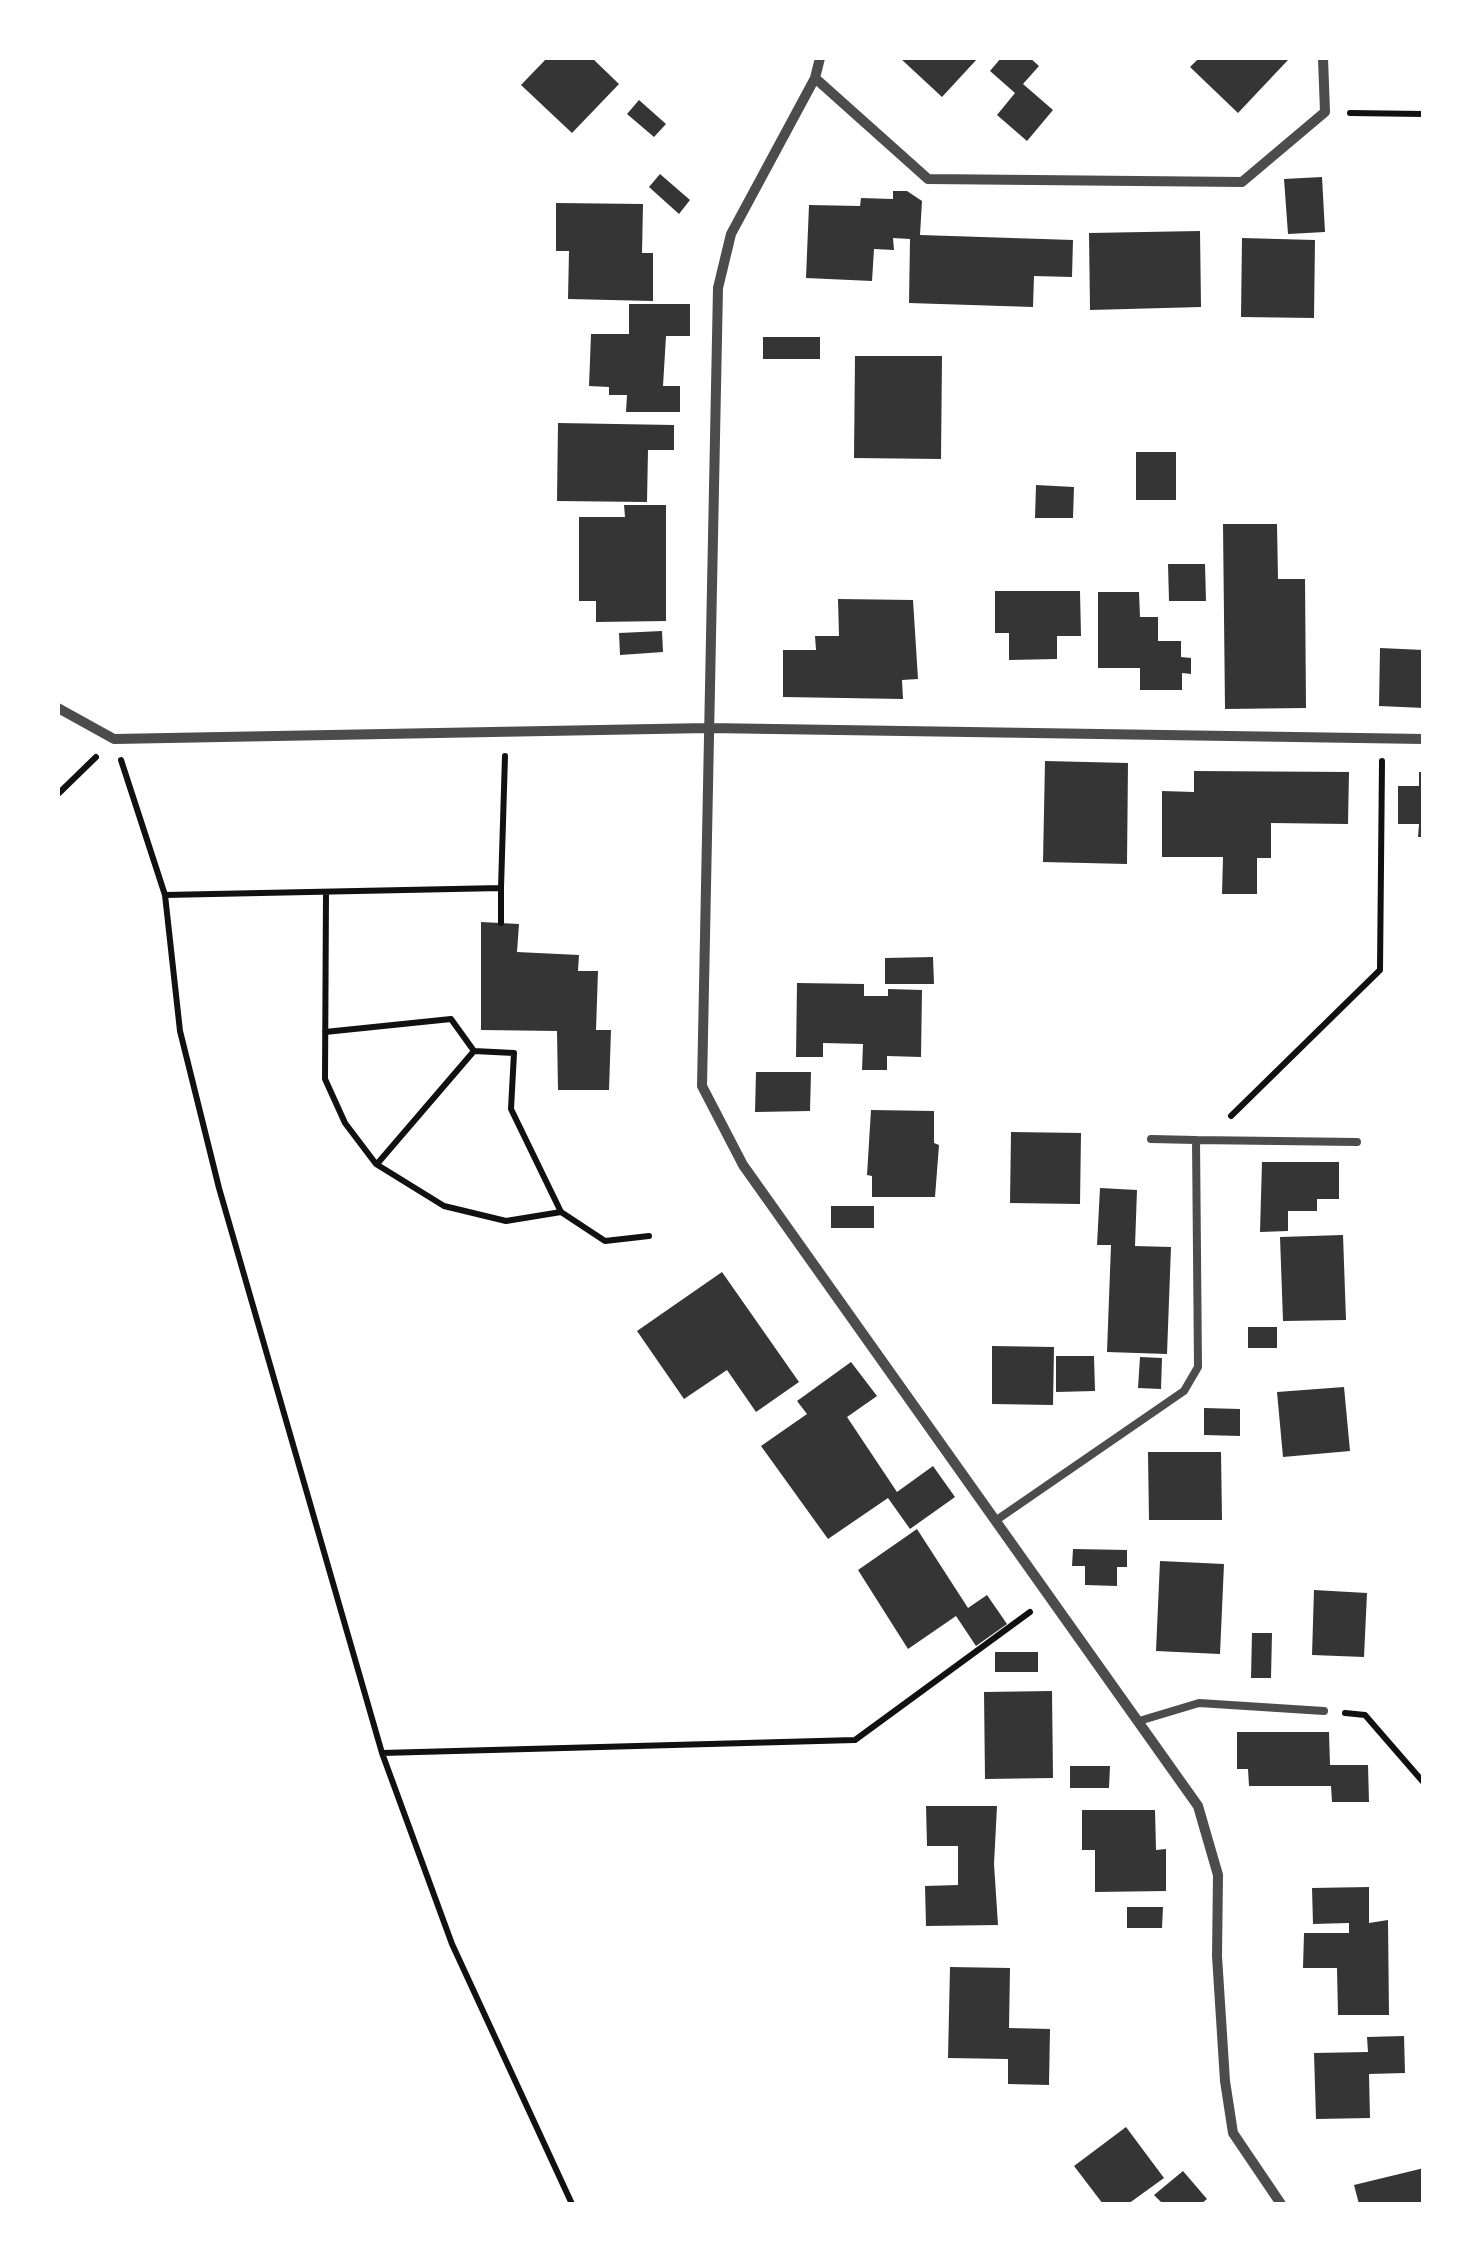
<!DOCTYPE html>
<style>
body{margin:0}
#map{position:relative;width:1481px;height:2262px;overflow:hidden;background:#fff;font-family:"Nunito Sans",sans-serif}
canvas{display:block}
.frame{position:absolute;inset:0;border:60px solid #fff;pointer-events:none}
</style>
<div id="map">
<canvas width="1481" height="2262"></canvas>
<div class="frame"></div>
</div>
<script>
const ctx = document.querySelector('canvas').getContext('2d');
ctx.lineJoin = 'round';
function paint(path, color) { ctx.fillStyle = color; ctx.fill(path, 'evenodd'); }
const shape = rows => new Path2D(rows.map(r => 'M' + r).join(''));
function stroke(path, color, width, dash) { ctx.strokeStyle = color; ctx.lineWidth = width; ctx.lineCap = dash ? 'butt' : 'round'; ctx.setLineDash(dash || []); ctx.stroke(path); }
paint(shape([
 [547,58,592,58,619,84,572,133,521,85],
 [900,58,978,58,942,97],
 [1001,58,1030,58,1039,66,1023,84,1053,110,1027,141,997,115,1015,93,990,71],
 [1199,58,1286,58,1288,60,1238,113,1190,67],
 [639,100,666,124,654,137,627,114],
 [660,174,690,200,679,214,649,187],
 [1322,177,1325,232,1288,234,1284,179],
 [893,191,907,191,922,201,920,235,1073,240,1072,277,1034,276,1033,307,909,303,910,239,893,238,894,250,874,249,872,281,806,278,809,205,860,206,861,198,893,199],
 [556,203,643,204,642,253,653,253,653,301,568,299,569,251,556,251],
 [1200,231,1201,307,1090,310,1089,233],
 [1242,238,1315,240,1314,318,1241,317],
 [629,304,690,304,690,336,666,336,663,386,680,386,680,412,626,412,627,395,609,395,609,387,589,386,591,334,629,334],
 [763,337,820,337,820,359,763,359],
 [855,356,942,356,941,459,854,458],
 [558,423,674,425,674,450,648,450,647,502,557,501],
 [1136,452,1176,452,1176,500,1136,500],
 [1036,485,1074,487,1073,518,1035,518],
 [624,505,666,505,666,621,596,622,596,601,579,601,579,517,625,517],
 [1223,524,1277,524,1278,579,1305,579,1306,708,1225,709],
 [1168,564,1205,564,1206,601,1169,601],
 [995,591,1080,591,1081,636,1057,636,1057,659,1009,660,1009,633,995,633],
 [1098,592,1139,592,1140,617,1158,617,1158,641,1181,641,1181,657,1191,658,1191,674,1182,673,1182,690,1140,690,1140,668,1098,668],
 [838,599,913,600,918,679,902,680,903,699,783,697,783,650,816,650,815,636,839,636],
 [662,631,663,652,620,655,619,633],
 [1380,648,1424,650,1424,708,1379,706],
 [1045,761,1128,763,1127,864,1043,862],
 [1194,771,1349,772,1348,824,1271,823,1271,858,1257,858,1257,894,1222,894,1223,857,1162,857,1162,791,1194,792],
 [1419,772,1424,772,1424,837,1418,837,1419,824,1398,824,1398,786,1419,786],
 [481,922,519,924,517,952,579,955,578,971,598,971,596,1030,611,1030,609,1090,558,1090,557,1031,481,1030],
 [933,957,934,984,885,984,885,958],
 [797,983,864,984,864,996,888,996,888,989,922,990,921,1057,887,1056,887,1070,862,1070,863,1044,823,1043,823,1057,796,1057],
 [756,1072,811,1072,810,1111,755,1112],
 [871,1110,934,1111,934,1143,939,1145,935,1197,872,1197,872,1176,867,1175],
 [1011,1132,1081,1133,1080,1204,1010,1203],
 [1262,1162,1339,1162,1339,1199,1317,1199,1317,1211,1288,1211,1288,1231,1260,1232],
 [1100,1188,1137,1190,1135,1246,1171,1247,1167,1354,1107,1352,1111,1245,1097,1245],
 [831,1206,874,1206,874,1228,831,1228],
 [1343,1235,1346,1320,1283,1321,1280,1237],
 [722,1272,799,1382,756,1412,727,1370,684,1399,637,1331],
 [1248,1327,1277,1327,1277,1348,1248,1348],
 [992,1346,1054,1347,1053,1405,992,1404],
 [1056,1356,1094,1356,1095,1391,1056,1392],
 [1140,1357,1162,1358,1161,1389,1138,1388],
 [851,1362,877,1396,847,1417,897,1492,933,1466,955,1497,910,1529,888,1498,828,1539,761,1446,807,1414,797,1401],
 [1344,1387,1350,1451,1283,1457,1277,1392],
 [1204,1408,1240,1409,1240,1436,1204,1435],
 [1148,1452,1221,1452,1222,1520,1149,1520],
 [917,1529,968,1608,987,1595,1007,1624,976,1646,956,1616,908,1649,858,1570],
 [1073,1549,1127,1550,1127,1567,1117,1567,1117,1586,1085,1585,1085,1566,1072,1566],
 [1160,1561,1224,1564,1220,1654,1156,1651],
 [1314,1590,1367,1593,1364,1657,1312,1655],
 [1252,1633,1272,1633,1271,1678,1251,1678],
 [995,1652,1038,1652,1038,1672,995,1672],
 [1052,1691,1053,1778,985,1779,984,1692],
 [1237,1732,1329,1732,1330,1765,1368,1765,1369,1802,1332,1802,1331,1786,1249,1786,1248,1769,1237,1769],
 [1070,1766,1110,1766,1109,1788,1070,1788],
 [926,1806,997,1806,994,1864,998,1925,926,1926,925,1886,958,1885,958,1846,927,1846],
 [1082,1810,1155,1810,1156,1850,1166,1849,1166,1891,1095,1892,1095,1850,1082,1850],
 [1369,1887,1369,1923,1388,1920,1389,2015,1338,2015,1337,1968,1303,1968,1304,1933,1349,1933,1349,1923,1313,1924,1312,1888],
 [1127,1907,1163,1907,1162,1928,1127,1928],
 [950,1967,1010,1968,1009,2028,1050,2029,1049,2085,1008,2084,1008,2059,948,2058],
 [1404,2036,1405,2073,1369,2074,1370,2118,1316,2119,1314,2053,1368,2052,1367,2037],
 [1126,2127,1164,2178,1128,2204,1103,2204,1074,2166],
 [1424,2168,1424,2204,1359,2204,1354,2185],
 [1183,2171,1207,2199,1201,2204,1163,2204,1154,2195]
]), '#353535');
stroke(shape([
 [1350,113,1424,114],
 [121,760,165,895,180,1031,219,1188,382,1753,452,1944,572,2204],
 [58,794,96,757],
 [326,892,325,1079,345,1123,376,1164,444,1206,506,1221,561,1212,605,1241,649,1236],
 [165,895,501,888,505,756],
 [501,923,501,888],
 [325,1032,451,1019,474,1051,514,1053,511,1109,561,1212],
 [1231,1116,1380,970,1382,761],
 [377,1164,474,1051],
 [1345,1713,1365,1715,1424,1783],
 [382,1753,855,1740,1030,1612]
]), '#111', 6);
stroke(shape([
 [1196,1140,1357,1142],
 [998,1519,1184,1391,1198,1367,1196,1140,1151,1139],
 [1139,1721,1199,1703,1324,1711]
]), '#4c4c4c', 8);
stroke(shape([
 [820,58,815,78,731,234,718,288,702,1086,743,1165,1198,1806,1218,1875,1217,1956,1225,2081,1233,2133,1281,2204],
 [815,78,928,179,1242,182,1325,112,1323,58],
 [58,708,114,739,708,728,1424,739]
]), '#4c4c4c', 10);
</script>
